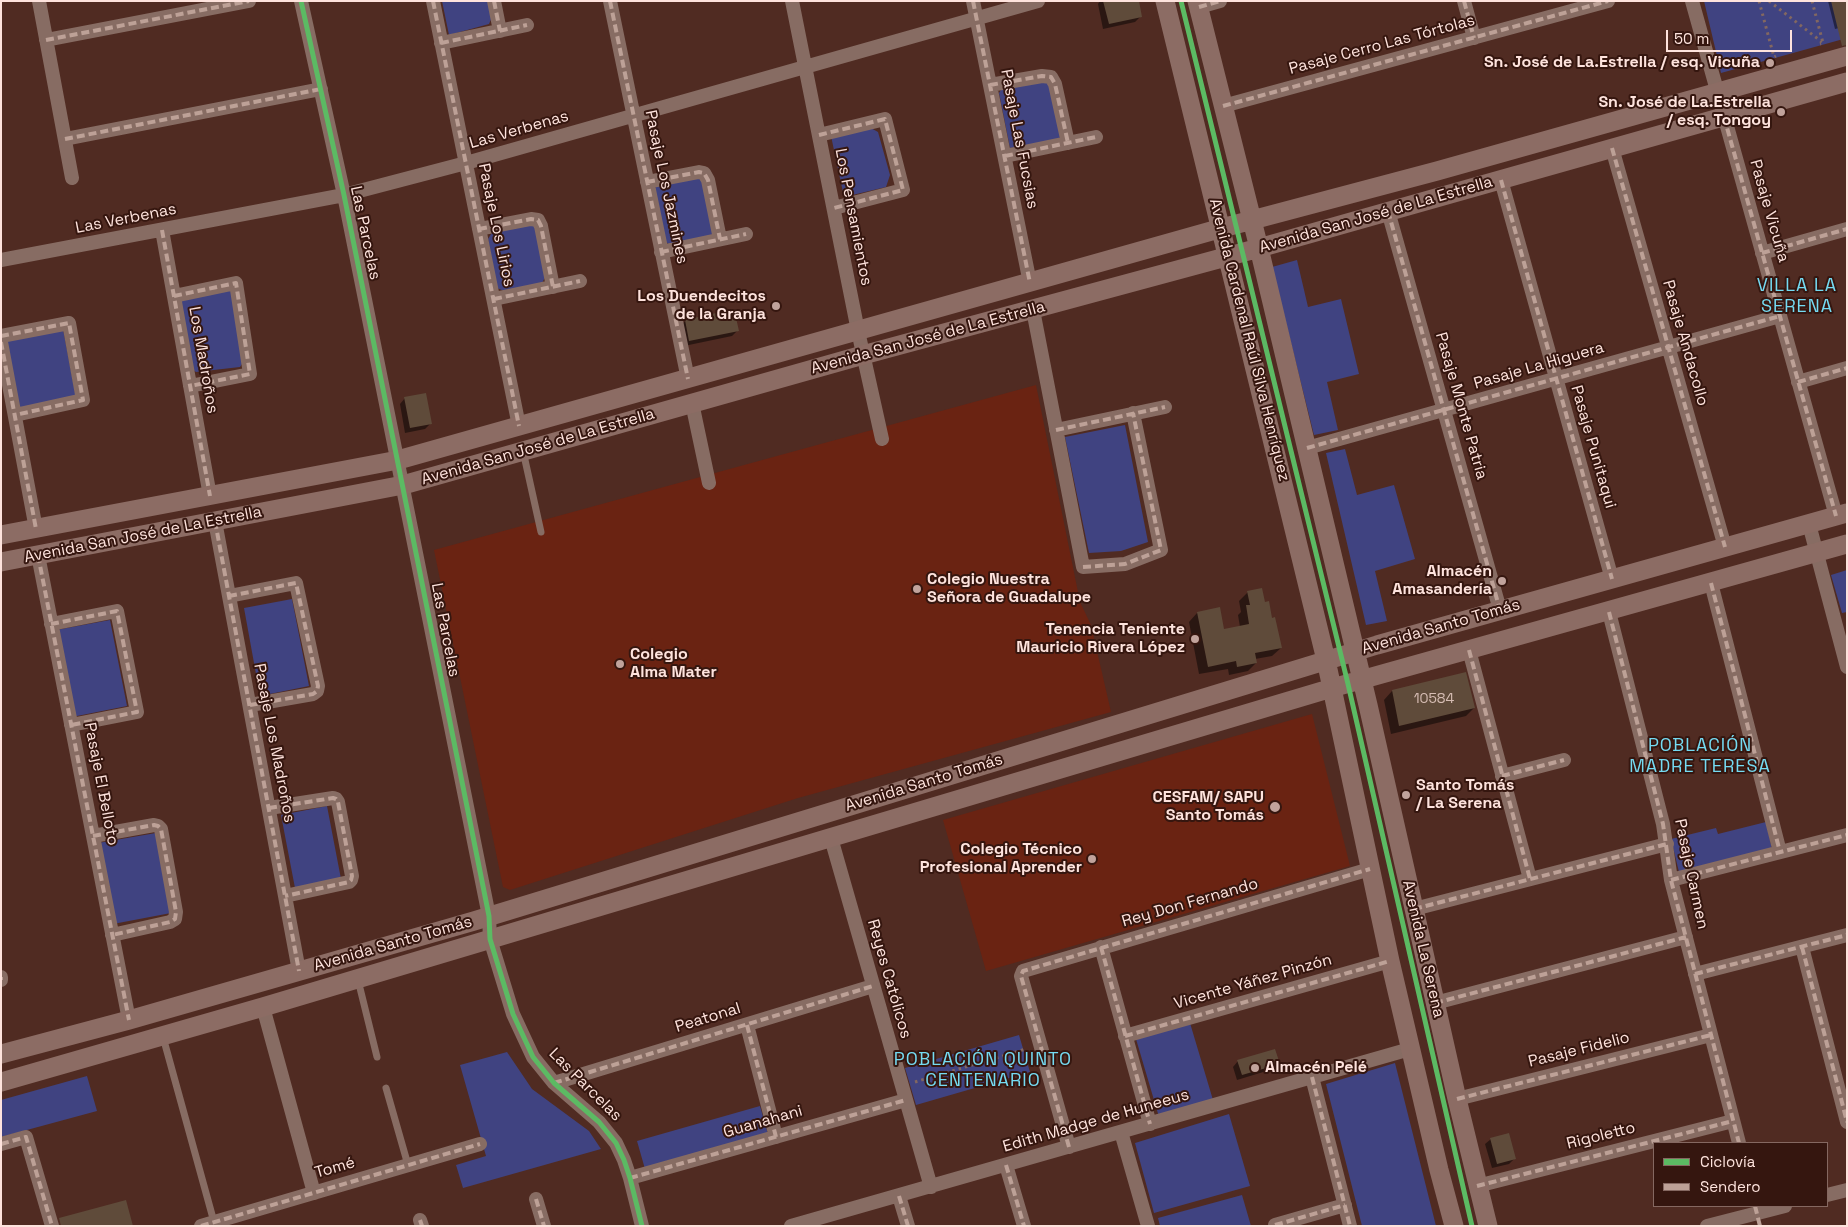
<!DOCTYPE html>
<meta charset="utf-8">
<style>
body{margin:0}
#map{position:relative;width:1848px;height:1227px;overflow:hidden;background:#502b22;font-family:"Space Grotesk",sans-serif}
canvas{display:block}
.frame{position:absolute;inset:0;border:2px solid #fee3dd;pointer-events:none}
.legend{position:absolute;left:1653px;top:1142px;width:175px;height:65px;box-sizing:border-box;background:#35160f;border:1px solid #856861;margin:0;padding:6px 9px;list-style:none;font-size:15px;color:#fee3dd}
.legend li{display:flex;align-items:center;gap:10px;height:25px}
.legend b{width:25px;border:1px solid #856861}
.scale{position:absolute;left:1666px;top:30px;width:126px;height:22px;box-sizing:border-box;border:2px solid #fee3dd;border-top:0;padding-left:6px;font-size:15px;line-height:18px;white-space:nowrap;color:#fee3dd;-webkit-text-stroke:4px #35160f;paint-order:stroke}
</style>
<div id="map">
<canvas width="1848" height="1227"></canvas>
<div class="frame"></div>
<ul class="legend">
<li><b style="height:6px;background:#5cba63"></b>Ciclovía</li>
<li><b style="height:6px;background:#bda197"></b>Sendero</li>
</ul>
<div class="scale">50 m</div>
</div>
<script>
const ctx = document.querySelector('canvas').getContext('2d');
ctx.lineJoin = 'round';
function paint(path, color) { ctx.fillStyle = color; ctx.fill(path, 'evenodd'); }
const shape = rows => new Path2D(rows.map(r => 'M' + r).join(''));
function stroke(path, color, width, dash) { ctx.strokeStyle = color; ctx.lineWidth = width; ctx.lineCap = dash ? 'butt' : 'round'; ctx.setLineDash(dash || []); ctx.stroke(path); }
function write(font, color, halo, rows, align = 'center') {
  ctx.font = font + ' "Space Grotesk",sans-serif'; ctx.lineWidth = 4; ctx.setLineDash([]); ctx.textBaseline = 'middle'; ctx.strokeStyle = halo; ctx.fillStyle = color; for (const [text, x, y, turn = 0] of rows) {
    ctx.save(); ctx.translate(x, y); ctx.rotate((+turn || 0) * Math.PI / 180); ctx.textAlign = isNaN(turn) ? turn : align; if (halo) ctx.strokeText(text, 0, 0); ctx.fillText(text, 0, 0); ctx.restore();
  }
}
paint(shape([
 [1036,385,1080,602,1091,625,1111,712,798,798,510,890,503,887,434,550],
 [1312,714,1350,866,986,971,943,820]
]), '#6a2312');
paint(shape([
 [442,1,490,1,492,17,489,24,449,35],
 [1704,1,1847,1,1847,38,1721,73],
 [1045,80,1052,84,1062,134,1058,141,1010,148,999,93,1002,88],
 [869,127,878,132,890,175,886,187,844,197,831,136],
 [699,176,705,179,714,230,711,236,670,245,663,240,653,191,657,185],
 [531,223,537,227,548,272,542,283,504,291,497,288,488,239,493,231],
 [1297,260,1308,307,1341,299,1359,374,1327,382,1338,430,1314,435,1272,267],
 [230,288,247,356,240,367,196,372,189,367,181,298],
 [63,329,76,397,18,408,7,339],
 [1125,425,1148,542,1121,551,1089,553,1065,437],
 [1345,449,1357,495,1394,485,1415,559,1375,571,1387,621,1366,625,1326,453],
 [1847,570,1847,612,1842,613,1831,575],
 [292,599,309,686,260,696,244,608],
 [110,620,127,706,72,717,56,630],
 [327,806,341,879,295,888,281,815],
 [1766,822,1772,849,1679,872,1671,839,1716,828,1718,834],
 [156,833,171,913,113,924,98,843],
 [1190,1023,1213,1100,1159,1117,1136,1039],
 [1019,1035,1030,1072,916,1105,905,1068],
 [507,1052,532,1089,589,1131,601,1149,463,1188,456,1165,486,1156,460,1065],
 [1395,1063,1436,1226,1362,1226,1326,1084],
 [87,1076,97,1111,1,1137,1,1100],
 [760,1106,768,1134,645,1169,637,1141],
 [1229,1114,1250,1186,1154,1213,1135,1143],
 [1242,1195,1251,1226,1160,1226,1158,1218]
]), '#404381');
paint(shape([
 [1100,1,1137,1,1141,16,1135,22,1103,29,1098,4],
 [1828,1,1847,1,1847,26,1835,29],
 [685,321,738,330,732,336,684,346,680,327],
 [405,398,430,424,425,429,405,433,400,404],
 [1248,592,1264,603,1281,648,1272,656,1255,659,1256,663,1248,671,1229,675,1228,669,1199,674,1189,622,1197,613,1223,630,1240,627,1238,615,1241,612,1239,601],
 [1392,691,1474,708,1466,716,1391,734,1384,700],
 [1238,1061,1278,1064,1273,1069,1237,1080,1233,1067],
 [1491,1139,1515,1158,1509,1164,1492,1168,1485,1144]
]), '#0007');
paint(shape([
 [1103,1,1139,1,1142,17,1109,24],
 [1831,1,1847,1,1847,45,1842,46],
 [734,309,739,331,689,341,685,320],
 [426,393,432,424,410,428,404,397],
 [1262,588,1265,602,1269,601,1272,618,1275,617,1282,648,1255,653,1257,663,1237,667,1236,661,1208,667,1197,612,1220,607,1224,629,1249,624,1246,605,1250,605,1247,591],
 [1466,672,1475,708,1399,726,1392,690],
 [1275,1049,1280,1064,1242,1075,1237,1060],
 [1509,1133,1516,1159,1497,1164,1490,1138],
 [126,1200,133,1226,61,1226,59,1218]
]), '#5f4b3a');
stroke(shape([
 [1759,1,1774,57,1776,56],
 [1769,1,1822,42],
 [1812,1,1823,43,1820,44],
 [915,1082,1026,1049]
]), '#826761', 3, [2.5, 4]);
stroke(shape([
 [523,451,541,532],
 [358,980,377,1057],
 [163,1037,214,1222],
 [386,1088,408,1165]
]), '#876c63', 7);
stroke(shape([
 [39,1,72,178],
 [301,1,344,195,489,916,490,939,513,1014,533,1057,554,1083,599,1122,616,1143,624,1160,630,1178,642,1226],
 [433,1,519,426],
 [494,1,500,31],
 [610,1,688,379],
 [792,1,858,331,882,439],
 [973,1,1030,283],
 [1464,1,1474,38],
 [1692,1,1836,516],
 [1199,7,1220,1],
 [46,40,249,1],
 [441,43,527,25],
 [990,85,1042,76,1051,77,1055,84,1068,143],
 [1223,106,1608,1],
 [819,135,885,119,903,190,834,208],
 [65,139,321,89],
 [1612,148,1725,547],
 [1005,156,1096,137],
 [1501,180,1612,579],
 [647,182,699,172,704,173,708,180,720,239],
 [1388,211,1500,610],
 [479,229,531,219,538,220,541,226,553,287],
 [162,230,210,496],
 [661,252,746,234],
 [1762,253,1847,229],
 [1,260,344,195,466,163,1038,1],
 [174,296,236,283,250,374,190,386],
 [494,299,580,281],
 [1033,310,1083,567,1125,564,1161,550,1133,413],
 [1,336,69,323,83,400,15,415],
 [1,342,36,529],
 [1798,382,1847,368],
 [692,403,709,483],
 [1056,430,1165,407],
 [1307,448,1780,316],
 [215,521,299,971],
 [1809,524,1847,667],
 [38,555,129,1020],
 [1711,583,1780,852],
 [229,596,296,583,318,686,317,691,313,694,250,705],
 [1609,612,1663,824,1671,880,1739,1143],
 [51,624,117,611,137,712,71,725],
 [1469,650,1530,879],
 [1502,776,1564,760],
 [269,808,333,798,336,799,338,802,352,876,351,880,349,882,285,896],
 [93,836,154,825,158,826,161,829,176,912,175,919,170,922,112,935],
 [831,838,931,1187],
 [1671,880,1847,835],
 [1414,909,1667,844],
 [1101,947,1150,1124],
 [1802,947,1847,1122],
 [1695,974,1847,935],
 [1,977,1,980],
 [1435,1003,1686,937],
 [263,1007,314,1193],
 [747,1025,776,1137],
 [1125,1036,1390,961],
 [1312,1077,1350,1226],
 [554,1083,873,986],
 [1457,1099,1711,1035],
 [1121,1132,1148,1226],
 [1,1144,26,1137,52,1226],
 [1069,1147,1021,976,1023,971,1370,869],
 [1006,1165,1024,1226],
 [630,1178,906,1100],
 [1477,1186,1733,1121],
 [1827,1195,1847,1190],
 [899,1196,908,1226],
 [536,1199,544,1226],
 [420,1220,422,1226],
 [1275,1225,1345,1205],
 [201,1226,480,1144],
 [791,1226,1410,1049],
 [1707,1226,1785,1206]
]), '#876c63', 14);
stroke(shape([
 [1165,1,1326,660,1390,961,1439,1170,1454,1226],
 [1197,1,1259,248,1368,705,1457,1099,1488,1226],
 [1,535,398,460,1222,228,1437,171,1847,56],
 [1,562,403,485,863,355,1259,248,1847,82],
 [1,1054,129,1020,474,921,1377,645,1847,513],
 [1,1082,263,1007,1332,688,1847,544]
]), '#8c6c64', 19);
stroke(shape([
 [433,1,519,426],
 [494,1,500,31],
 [610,1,688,379],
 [973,1,1030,283],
 [1464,1,1474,38],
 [1199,7,1220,1],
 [46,40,249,1],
 [441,43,527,25],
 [990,85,1042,76,1051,77,1055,84,1068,143],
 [1223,106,1608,1],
 [1724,117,1836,516],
 [819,135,885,119,903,190,834,208],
 [65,139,321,89],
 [1612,148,1725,547],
 [1005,156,1096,137],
 [1501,180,1612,579],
 [647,182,699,172,704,173,708,180,720,239],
 [1388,211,1500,610],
 [479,229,531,219,538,220,541,226,553,287],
 [162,230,210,496],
 [661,252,746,234],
 [1762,253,1847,229],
 [174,296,236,283,250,374,190,386],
 [494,299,580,281],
 [1,336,69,323,83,400,15,415],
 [1,342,36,529],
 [1798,382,1847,368],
 [1056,430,1165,407],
 [1307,448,1780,316],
 [215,521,299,971],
 [38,555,129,1020],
 [1083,567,1125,564,1161,550,1133,413],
 [1711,583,1780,852],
 [229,596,296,583,318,686,317,691,313,694,250,705],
 [1609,612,1663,824,1671,880,1739,1143],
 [51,624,117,611,137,712,71,725],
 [1469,650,1530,879],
 [1502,776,1564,760],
 [269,808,333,798,336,799,338,802,352,876,351,880,349,882,285,896],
 [93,836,154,825,158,826,161,829,176,912,175,919,170,922,112,935],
 [1671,880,1847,835],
 [1414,909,1667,844],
 [1101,947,1150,1124],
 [1802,947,1847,1122],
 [1695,974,1847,935],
 [1,977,1,980],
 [1435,1003,1686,937],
 [747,1025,776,1137],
 [1125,1036,1390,961],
 [1312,1077,1350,1226],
 [554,1083,873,986],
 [1457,1099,1711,1035],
 [1,1144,26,1137,52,1226],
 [1069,1147,1021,976,1023,971,1370,869],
 [1006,1165,1024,1226],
 [630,1178,906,1100],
 [1477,1186,1733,1121],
 [899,1196,908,1226],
 [536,1199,544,1226],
 [1755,1206,1760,1226],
 [420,1220,422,1226],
 [1275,1225,1345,1205],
 [201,1226,480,1144]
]), '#bda197', 4, [8, 4]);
stroke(shape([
 [301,1,344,195,489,916,490,939,513,1014,533,1057,554,1083,599,1122,616,1143,624,1160,630,1178,642,1226],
 [1181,1,1348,684,1472,1226]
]), '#5cba63', 5);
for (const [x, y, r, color] of [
 [1770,63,5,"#c1a39c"],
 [1781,112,5,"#c1a39c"],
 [776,306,5,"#c1a39c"],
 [1502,581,5,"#c1a39c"],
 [917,589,5,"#c1a39c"],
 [1195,639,5,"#c1a39c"],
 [620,664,5,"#c1a39c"],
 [1406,795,5,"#c1a39c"],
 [1275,807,6,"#c1a39c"],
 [1092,859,5,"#c1a39c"],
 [1255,1068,5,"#c1a39c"]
]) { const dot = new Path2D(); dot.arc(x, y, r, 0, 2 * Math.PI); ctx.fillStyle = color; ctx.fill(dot); stroke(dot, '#35160f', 2); }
write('14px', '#d6bdb4', null, [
 ["10584",1434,699]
]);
write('16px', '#fee3dd', '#35160f', [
 ["Pasaje Cerro Las Tórtolas",1382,45,-15],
 ["Las Verbenas",519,130,-16],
 ["Pasaje Las Fucsias",1019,139,79],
 ["Pasaje Los Jazmines",666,187,78],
 ["Pasaje Vicuña",1769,211,74],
 ["Avenida San José de La Estrella",1376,215,-16],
 ["Los Pensamientos",853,217,79],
 ["Las Verbenas",126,219,-11],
 ["Pasaje Los Lirios",496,225,78],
 ["Las Parcelas",365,233,78],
 ["Avenida San José de La Estrella",928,338,-15],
 ["Avenida Cardenal Raúl Silva Henríquez",1249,340,76],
 ["Pasaje Andacollo",1685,343,74],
 ["Los Madroños",203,360,80],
 ["Pasaje La Higuera",1539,366,-16],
 ["Pasaje Monte Patria",1461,406,74],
 ["Avenida San José de La Estrella",538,447,-16],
 ["Pasaje Punitaqui",1593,447,74],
 ["Avenida San José de La Estrella",143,535,-11],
 ["Avenida Santo Tomás",1441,627,-16],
 ["Las Parcelas",445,630,79],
 ["Pasaje Los Madroños",274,743,79],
 ["Avenida Santo Tomás",924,783,-17],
 ["Pasaje El Belloto",101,784,79],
 ["Pasaje Carmen",1691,874,78],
 ["Rey Don Fernando",1190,903,-16],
 ["Avenida Santo Tomás",393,944,-16],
 ["Avenida La Serena",1423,949,77],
 ["Reyes Católicos",889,979,74],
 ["Vicente Yáñez Pinzón",1253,982,-16],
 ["Peatonal",708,1018,-17],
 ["Pasaje Fidelio",1579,1050,-14],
 ["Las Parcelas",585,1085,45],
 ["Edith Madge de Huneeus",1096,1121,-16],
 ["Guanahani",763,1122,-16],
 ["Rigoletto",1601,1136,-14],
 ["Tomé",335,1168,-16]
]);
write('bold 16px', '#fee3dd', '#35160f', [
 ["Sn. José de La.Estrella / esq. Vicuña",1760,63],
 ["Sn. José de La.Estrella",1771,103],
 ["/ esq. Tongoy",1771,121],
 ["Los Duendecitos",766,297],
 ["de la Granja",766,315],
 ["Almacén",1492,572],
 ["Amasandería",1492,590],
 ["Colegio Nuestra",927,580,"left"],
 ["Señora de Guadalupe",927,598,"left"],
 ["Tenencia Teniente",1185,630],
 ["Mauricio Rivera López",1185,648],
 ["Colegio",630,655,"left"],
 ["Alma Mater",630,673,"left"],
 ["Santo Tomás",1416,786,"left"],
 ["/ La Serena",1416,804,"left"],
 ["CESFAM/ SAPU",1264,798],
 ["Santo Tomás",1264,816],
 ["Colegio Técnico",1082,850],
 ["Profesional Aprender",1082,868],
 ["Almacén Pelé",1265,1068,"left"]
], 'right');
ctx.letterSpacing = '1px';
write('18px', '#75dbf2', '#35160f', [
 ["VILLA LA",1797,286],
 ["SERENA",1797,307],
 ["POBLACIÓN",1700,746],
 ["MADRE TERESA",1700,767],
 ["POBLACIÓN QUINTO",983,1060],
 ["CENTENARIO",983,1081]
]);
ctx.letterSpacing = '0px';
</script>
